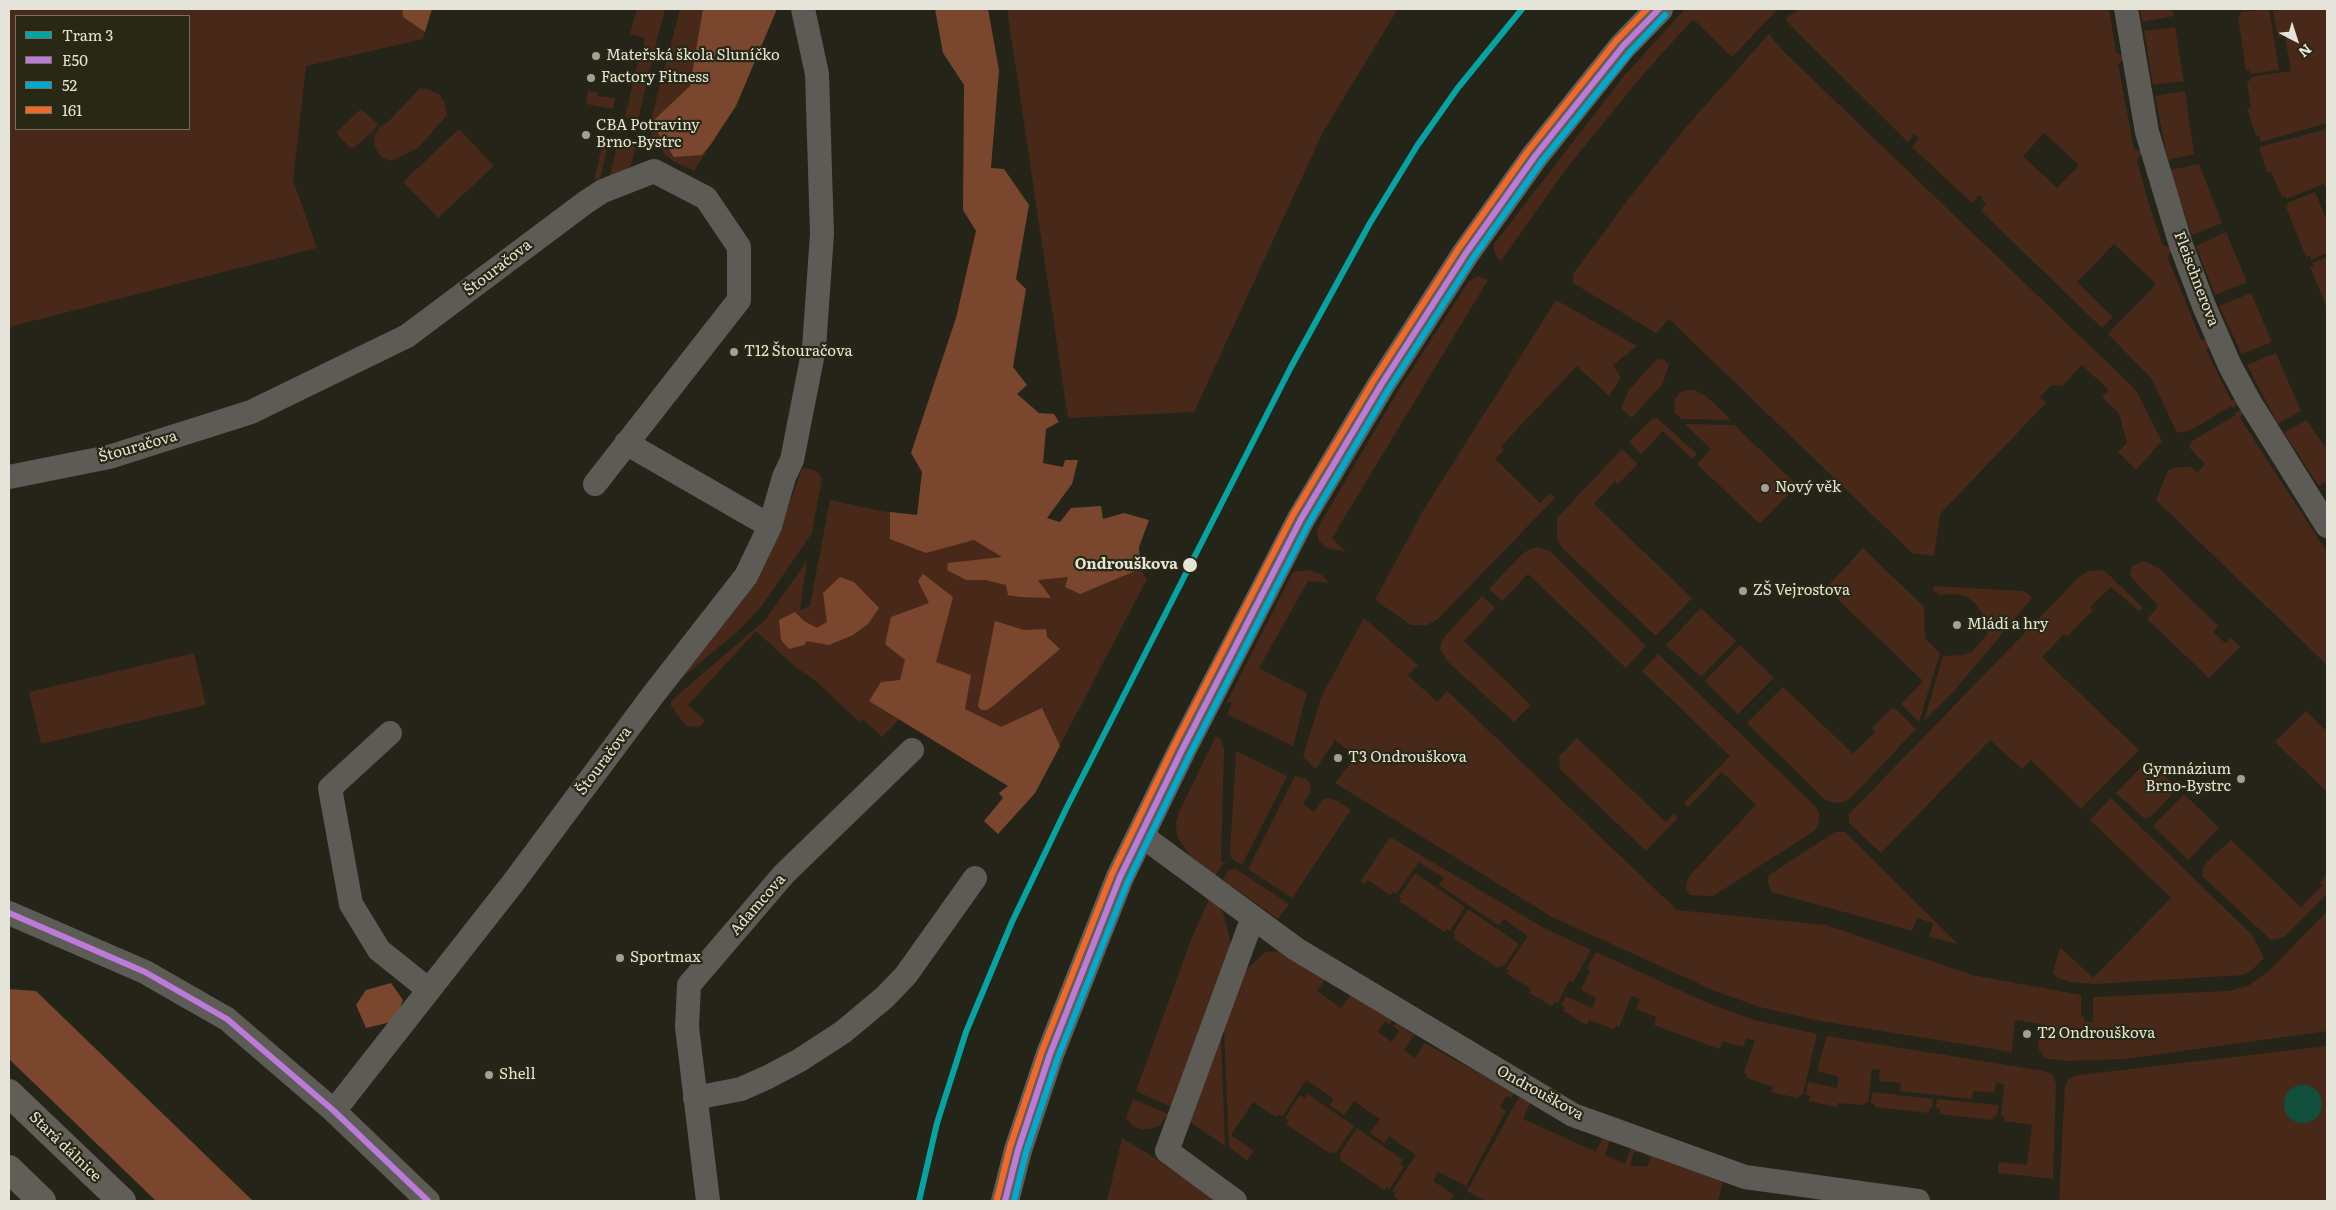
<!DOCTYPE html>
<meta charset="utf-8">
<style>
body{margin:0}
#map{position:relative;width:2336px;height:1210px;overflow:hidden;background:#242418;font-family:Literata,serif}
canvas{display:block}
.frame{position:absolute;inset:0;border:10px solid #e4e4d8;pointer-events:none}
.legend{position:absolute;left:15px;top:15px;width:175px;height:115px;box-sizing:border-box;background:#282814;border:1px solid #737362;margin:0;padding:6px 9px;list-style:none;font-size:15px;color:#e4e4d8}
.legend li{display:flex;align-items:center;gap:10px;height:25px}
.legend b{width:25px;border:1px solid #737362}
.north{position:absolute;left:2271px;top:15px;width:50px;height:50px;-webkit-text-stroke:4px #282814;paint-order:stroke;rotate:140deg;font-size:14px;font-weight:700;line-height:20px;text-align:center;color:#e4e4d8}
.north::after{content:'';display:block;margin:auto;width:18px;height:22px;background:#e4e4d8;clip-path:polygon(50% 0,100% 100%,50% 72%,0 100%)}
</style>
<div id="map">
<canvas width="2336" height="1210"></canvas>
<div class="frame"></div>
<ul class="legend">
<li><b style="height:6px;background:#06a3a3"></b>Tram 3</li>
<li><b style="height:6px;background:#bd7bd9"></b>E50</li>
<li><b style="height:6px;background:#00a9ce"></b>52</li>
<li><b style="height:6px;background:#f36827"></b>161</li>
</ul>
<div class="north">N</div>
</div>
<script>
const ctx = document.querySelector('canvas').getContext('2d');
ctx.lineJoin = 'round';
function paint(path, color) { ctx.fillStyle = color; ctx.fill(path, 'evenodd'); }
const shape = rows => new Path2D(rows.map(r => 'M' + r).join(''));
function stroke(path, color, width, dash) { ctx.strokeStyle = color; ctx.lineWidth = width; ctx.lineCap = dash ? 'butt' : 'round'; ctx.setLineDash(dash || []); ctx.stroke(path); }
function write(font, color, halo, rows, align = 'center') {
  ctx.font = font + ' Literata,serif'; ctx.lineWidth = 4.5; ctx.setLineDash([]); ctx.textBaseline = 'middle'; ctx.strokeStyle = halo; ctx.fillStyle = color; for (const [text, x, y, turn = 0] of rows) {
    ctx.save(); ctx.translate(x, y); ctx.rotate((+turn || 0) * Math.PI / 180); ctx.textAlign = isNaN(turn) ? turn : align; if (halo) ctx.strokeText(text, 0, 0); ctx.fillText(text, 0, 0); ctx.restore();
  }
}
paint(shape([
 [9,9,402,9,403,17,425,32,423,39,306,66,293,180,317,248,9,327],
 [16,16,189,16,189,129,16,129],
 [637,9,665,9,653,55,642,52,645,38,630,34],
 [680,9,703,9,703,13,690,86,655,119,702,155,711,144,694,171,673,161,664,153,658,139,652,140,650,123],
 [1007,9,1398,9,1323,132,1194,412,1068,418],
 [1685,9,1778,9,1732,57,1693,19,1641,77,1566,169,1501,261,1498,259,1494,251,1494,244,1623,77],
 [1799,9,2109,9,2116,53,2125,56,2126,58,2118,64,2134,149,2143,152,2137,160,2148,201,2163,246,2172,247,2173,250,2167,256,2201,340,2210,340,2211,343,2206,350,2231,400,2240,400,2241,403,2232,408,2231,406,2191,430,2177,433,2152,379,2108,334,2156,284,2114,244,2077,282,2113,317,2102,328,1981,211,1986,204,1982,200,1983,198,1979,195,1972,203,1912,147,1919,138,1914,134,1908,142,1800,35,1785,19],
 [2044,133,2079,165,2057,188,2023,156],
 [2140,9,2172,9,2174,16,2142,22],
 [2269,9,2279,70,2250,74,2249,70,2246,70,2238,17,2241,16,2240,12],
 [2289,9,2327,9,2327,123,2261,142,2259,135,2256,136,2247,108,2251,107,2247,82,2251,80,2250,77,2291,71,2285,36,2278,37,2273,11],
 [2175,27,2184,81,2153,85,2144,31],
 [1769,34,1782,50,2135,389,2162,441,2136,470,2118,452,2127,443,2119,413,2102,397,2109,390,2082,365,2062,386,2052,385,2040,397,2046,403,1940,514,1934,556,1912,553,1669,319,1656,333,1573,283,1573,274,1630,197,1687,126],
 [639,58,652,61,638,120,625,117],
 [420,88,428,89,439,94,444,102,447,115,418,148,391,161,381,157,374,146,375,135,379,128,390,120],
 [588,91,598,93,597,96,615,98,613,109,586,104],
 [2185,91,2194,154,2168,160,2155,96],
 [361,109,378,124,374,130,354,148,349,147,338,135,337,132],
 [459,129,494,166,438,218,403,182],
 [2327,129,2327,192,2324,184,2286,199,2285,196,2282,197,2271,172,2267,173,2259,147],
 [620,145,630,145,635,147,632,162,628,169,609,179,617,147],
 [602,147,607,149,600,179,594,180],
 [2199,164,2222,223,2192,235,2170,170],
 [2315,192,2327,221,2327,253,2311,260,2310,256,2306,257,2286,207,2288,206,2287,203],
 [2226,232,2247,282,2215,295,2196,246],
 [2327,257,2327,308,2310,267,2314,266,2312,263],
 [1478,276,1488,280,1332,538,1346,552,1327,548,1319,541,1316,531,1398,391,1469,281],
 [2251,293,2272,342,2242,354,2219,306],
 [1556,300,1637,346,1613,365,1621,378,1609,396,1577,366,1501,446,1504,450,1495,459,1540,503,1550,493,1555,498,1438,619,1427,625,1411,625,1375,600,1423,511],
 [2276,353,2301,411,2278,424,2247,365],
 [1663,359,1669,364,1663,383,1632,418,1621,408,1629,390,1656,360],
 [1688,390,1695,390,1706,396,1731,420,1682,419,1674,412,1675,399,1680,393],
 [2244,408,2246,410,2240,418,2327,552,2327,665,2156,500,2168,470,2180,467,2192,467,2197,473,2205,464,2189,447,2192,441,2236,415,2235,413],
 [1657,418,1697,454,1692,459,1663,431,1641,454,1629,442,1652,419],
 [2306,420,2327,449,2327,481,2319,486,2284,433],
 [1685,424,1734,425,1797,485,1760,524,1697,464,1711,449],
 [1622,449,1638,464,1618,484,1615,481,1594,504,1692,598,1656,636,1564,550,1557,539,1557,518],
 [806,468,816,471,822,478,812,533,761,607,740,629,676,683,779,532,802,469],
 [830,500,881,511,937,518,1011,562,1132,557,1147,579,1035,793,998,834,984,821,1003,798,999,793,1008,786,899,719,882,737,863,719,859,722,816,681,794,666,756,631,688,705,705,720,702,725,697,727,686,726,671,706,671,701,765,620,807,561,800,610,810,606],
 [1540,547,1551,552,1646,646,1626,668,1528,574,1502,601,1489,589,1522,554,1532,548],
 [1863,548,1924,607,1925,639,1940,653,1919,722,1901,704,1923,681,1826,588],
 [2144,561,2160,569,2218,626,2213,632,2225,643,2231,638,2240,647,2209,678,2147,619,2157,608,2157,604,2130,576,2132,566],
 [1310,570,1322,575,1329,583,1308,581,1259,668,1307,693,1293,746,1227,714,1232,703,1227,702,1293,572],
 [2100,570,2106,572,2143,608,2139,611,2111,587,2090,607,2093,610,2067,637,2064,634,2042,657,2139,750,2081,809,2031,760,2022,769,1990,740,1881,853,1849,823,1849,814,2079,577,2089,571],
 [1934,586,2022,591,2029,594,2032,598,1954,691,1924,721,1943,656,1963,655,1973,651,1987,635,1988,622,1975,603,1967,597,1955,594,1940,595,1933,590],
 [1482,596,1495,608,1464,641,1531,705,1514,722,1448,662,1440,649,1441,642,1447,634],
 [1701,608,1736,641,1701,677,1666,645],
 [1364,618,1418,665,1408,675,1437,702,1447,691,1677,910,1826,925,1972,975,2081,995,2081,1016,2084,1017,2085,1022,2093,1022,2093,997,2229,991,2248,986,2270,970,2327,911,2327,1031,2125,1059,2064,1061,2044,1058,2041,1052,2038,1048,2041,1024,2015,1020,2012,1052,1820,1021,1760,1007,1715,991,1552,917,1335,783,1356,756,1335,740,1316,769,1303,757,1321,697],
 [1740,645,1774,678,1738,714,1705,681],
 [194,653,206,705,41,744,29,692],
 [1658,654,1815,806,1820,815,1818,826,1814,831,1713,896,1690,895,1686,888,1687,881,1691,874,1756,805,1722,772,1688,807,1684,803,1730,756,1642,671],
 [1783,687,1853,754,1875,732,1872,728,1893,707,1916,729,1851,798,1844,802,1834,803,1824,799,1747,723],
 [2306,711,2327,732,2327,792,2275,742],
 [1216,736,1221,740,1224,749,1221,861,1224,863,1215,876,1193,860,1177,836,1176,823,1179,812],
 [1577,738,1666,822,1674,814,1678,818,1646,851,1560,769,1559,757],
 [1236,751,1287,776,1242,865,1232,859,1230,855],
 [2148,760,2178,788,2151,817,2144,818,2116,793],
 [1295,776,1305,778,1310,784,1311,792,1303,804,1314,812,1322,800,1327,798,1335,800,1351,810,1292,898,1248,869],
 [2184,794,2219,828,2188,860,2153,826],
 [2111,798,2252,935,2264,958,2252,970,2243,975,2095,984,2069,982,2056,977,2053,972,2060,947,2093,978,2171,898,2090,820],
 [1835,832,1845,832,1958,944,1929,937,1933,923,1917,918,1912,931,1772,892,1768,883,1769,875],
 [1390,837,1544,928,1591,950,1573,982,1569,981,1558,1003,1555,1002,1552,1006,1529,993,1531,989,1507,974,1509,971,1506,969,1528,936,1504,919,1498,925,1439,885,1444,878,1419,862,1396,894,1393,892,1390,895,1368,880,1365,884,1361,881],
 [2231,840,2301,907,2323,885,2320,882,2327,874,2327,894,2284,937,2271,940,2203,877,2203,868,2208,861],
 [1236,869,1289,904,1278,919,1223,880,1228,870],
 [1415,873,1465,907,1450,931,1447,929,1444,932,1399,901,1402,898,1399,897],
 [1209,899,1220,907,1224,915,1231,944,1172,1107,1136,1091,1191,940],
 [1468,909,1519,944,1503,967,1501,965,1498,968,1453,938,1456,934,1453,933],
 [1284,951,1327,977,1317,991,1341,1008,1352,994,1392,1020,1390,1024,1385,1021,1378,1032,1392,1042,1399,1031,1394,1026,1396,1023,1414,1035,1404,1050,1415,1058,1425,1043,1514,1093,1511,1098,1506,1096,1500,1107,1506,1111,1466,1186,1438,1172,1433,1181,1454,1195,1451,1200,1453,1201,1400,1201,1393,1196,1396,1193,1392,1191,1416,1155,1389,1136,1384,1143,1370,1133,1380,1119,1354,1101,1344,1115,1330,1105,1333,1098,1306,1080,1282,1117,1279,1114,1276,1117,1253,1102,1231,1135,1254,1151,1247,1161,1229,1147,1224,1029,1245,971,1266,952],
 [1596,952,1710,1004,1754,1020,1817,1034,1803,1094,1798,1096,1798,1098,1771,1092,1773,1087,1747,1078,1747,1075,1744,1072,1755,1041,1746,1038,1743,1047,1723,1041,1719,1049,1654,1025,1656,1017,1636,1009,1640,999,1631,996,1619,1028,1616,1025,1614,1029,1589,1020,1587,1025,1563,1011,1565,1007,1561,1005,1566,996,1592,1008,1596,998,1581,990,1590,971,1587,968],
 [1221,1036,1225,1146,1190,1122],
 [1827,1036,2044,1071,2053,1075,2056,1084,2053,1179,1998,1173,1999,1162,2027,1165,2032,1125,2005,1121,2004,1117,2001,1116,2004,1084,1996,1083,1994,1093,1973,1091,1972,1099,1900,1091,1901,1083,1879,1081,1880,1070,1872,1069,1868,1103,1865,1103,1864,1105,1838,1103,1836,1107,1809,1101,1810,1096,1806,1095,1808,1082,1837,1088,1839,1077,1817,1071],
 [2327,1046,2327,1201,2059,1201,2065,1086,2069,1079,2079,1075],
 [1872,1092,1933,1099,1932,1108,1929,1108,1929,1113,1875,1107,1875,1104,1871,1103],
 [1308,1094,1354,1126,1336,1153,1333,1151,1331,1154,1286,1124,1288,1120,1285,1118,1300,1095,1305,1098],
 [1519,1097,1530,1103,1523,1119,1596,1152,1603,1137,1610,1140,1605,1155,1625,1164,1631,1147,1641,1151,1639,1153,1634,1152,1630,1165,1647,1167,1651,1158,1645,1155,1645,1152,1724,1177,1718,1201,1486,1201,1467,1191],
 [1133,1099,1168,1114,1159,1126,1149,1129,1140,1129,1132,1125,1126,1118],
 [1937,1099,1999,1105,1997,1116,1994,1116,1993,1120,1940,1114,1940,1109,1936,1108],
 [1357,1128,1403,1160,1400,1164,1404,1167,1389,1190,1387,1187,1384,1190,1340,1160,1341,1157,1339,1155],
 [1122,1138,1150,1155,1218,1201,1107,1201]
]), '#482919');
paint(shape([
 [402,9,432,9,425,32,403,17],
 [703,9,777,9,736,106,711,144,702,155,674,157,658,133,655,119,690,86],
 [935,9,988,9,999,70,991,168,1004,169,1029,205,1016,279,1026,289,1013,367,1027,385,1017,394,1039,413,1054,414,1059,422,1046,429,1043,463,1063,467,1065,460,1078,460,1072,484,1047,518,1060,522,1071,508,1101,506,1103,519,1124,513,1149,520,1139,547,1140,569,1080,594,1065,587,1068,577,1038,580,1051,598,1020,597,1008,595,1006,585,985,580,966,580,947,570,948,563,1002,557,974,540,926,553,890,539,890,512,917,515,922,472,911,453,956,318,976,231,963,210,964,85,943,53],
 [923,574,953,597,936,662,971,675,965,709,1001,727,1042,708,1060,746,1035,793,998,834,984,821,1003,798,999,793,1008,786,869,701,881,682,900,680,905,660,885,644,891,617,929,603,918,581],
 [840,577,854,582,879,608,868,624,853,635,829,645,807,641,804,645,789,649,781,640,779,620,795,612,804,621,817,628,827,622,823,593],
 [995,621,1024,630,1046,629,1047,637,1060,649,993,706,987,710,981,710,978,706],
 [391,983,403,1000,395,1021,366,1028,356,1005,366,990],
 [9,989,36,991,253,1201,156,1201,9,1059]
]), '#7a472e');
paint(shape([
 '2284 1104a19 19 0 1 1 38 0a19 19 0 1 1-38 0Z'
]), '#12503e');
stroke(shape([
 [2126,9,2147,132,2181,245,2204,306,2230,366,2249,401,2327,526],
 [626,443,770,526],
 [9,477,109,457,251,412,407,336,586,202,603,191,654,171,706,198,739,247,739,300,595,484],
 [390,733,330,788,351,904,379,950,429,990],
 [1141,835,1296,949,1573,1115,1745,1177,1918,1201],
 [9,913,145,972,227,1019,334,1111,428,1201],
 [695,1098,741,1089,768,1077,800,1060,843,1032,885,997,906,975,975,878],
 [334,1111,513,883,653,695,746,576,770,526,784,477,792,460,814,348,822,234,817,74,803,9],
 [708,1201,687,1027,689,985,784,874,912,750],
 [1235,1201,1167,1151,1253,917]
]), '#5d5b56', 24);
stroke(shape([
 [9,1093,122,1201],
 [9,1169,42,1201],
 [1005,1201,1018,1150,1050,1054,1120,877,1182,750,1301,519,1381,385,1466,253,1535,156,1623,46,1659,9]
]), '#605e57', 28);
stroke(shape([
 [9,913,145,972,227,1019,334,1111,428,1201],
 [1005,1201,1018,1150,1050,1054,1120,877,1182,750,1301,519,1381,385,1466,253,1535,156,1623,46,1659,9]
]), '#bd7bd9', 6);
stroke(shape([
 [1014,1201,1026,1152,1058,1057,1128,881,1190,754,1309,523,1388,390,1473,258,1542,161,1630,52,1665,15]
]), '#00a9ce', 6);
stroke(shape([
 [997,1199,1010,1147,1042,1051,1112,874,1174,746,1293,515,1374,380,1459,248,1528,151,1616,41,1647,9]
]), '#f36827', 6);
stroke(shape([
 [919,1201,937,1123,966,1032,1012,922,1067,807,1291,367,1370,223,1417,146,1457,89,1522,9]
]), '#06a3a3', 6);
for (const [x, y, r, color] of [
 [596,56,5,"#a1a195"],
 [591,78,5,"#a1a195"],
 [586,135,5,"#a1a195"],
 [734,352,5,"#a1a195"],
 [1765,488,5,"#a1a195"],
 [1190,565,8,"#e4e4d8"],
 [1743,591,5,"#a1a195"],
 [1957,625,5,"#a1a195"],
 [1338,758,5,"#a1a195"],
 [2241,779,5,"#a1a195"],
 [620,958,5,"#a1a195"],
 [2027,1034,5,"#a1a195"],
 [489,1075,5,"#a1a195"]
]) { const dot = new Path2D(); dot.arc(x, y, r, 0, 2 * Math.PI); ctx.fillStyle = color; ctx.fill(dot); stroke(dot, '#282814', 2); }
write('15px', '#e4e4d8', '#282814', [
 ["Mateřská škola Sluníčko",606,56],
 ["Factory Fitness",601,78],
 ["CBA Potraviny",596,126],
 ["Brno-Bystrc",596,143],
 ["T12 Štouračova",744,352],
 ["Nový věk",1775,488],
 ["ZŠ Vejrostova",1753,591],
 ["Mládí a hry",1967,625],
 ["T3 Ondrouškova",1348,758],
 ["Gymnázium",2231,770,"right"],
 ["Brno-Bystrc",2231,787,"right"],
 ["Sportmax",630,958],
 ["T2 Ondrouškova",2037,1034],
 ["Shell",499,1075]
], 'left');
write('15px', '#e4e4d8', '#282814', [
 ["Štouračova",498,268,-38],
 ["Fleischnerova",2196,279,69],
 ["Štouračova",138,447,-16],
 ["Štouračova",604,761,-53],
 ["Adamcova",758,905,-49],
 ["Ondrouškova",1540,1093,29],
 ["Stará dálnice",65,1147,44]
]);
write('bold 15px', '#e4e4d8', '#282814', [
 ["Ondrouškova",1178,565]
], 'right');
</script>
